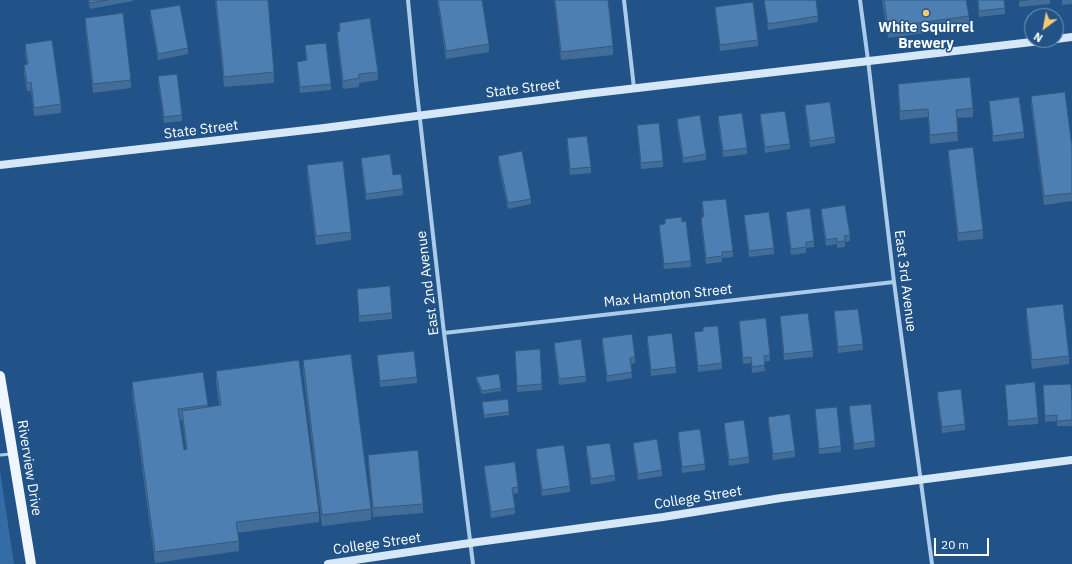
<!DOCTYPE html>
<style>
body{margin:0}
#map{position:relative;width:1072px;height:564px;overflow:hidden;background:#215388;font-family:"IBM Plex Sans",sans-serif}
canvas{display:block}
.north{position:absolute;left:1024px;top:8px;width:40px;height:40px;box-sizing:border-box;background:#215388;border:1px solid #7a98b8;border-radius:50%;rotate:212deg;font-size:11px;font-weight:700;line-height:16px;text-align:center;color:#fff}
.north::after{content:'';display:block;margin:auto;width:14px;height:18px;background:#f7c86c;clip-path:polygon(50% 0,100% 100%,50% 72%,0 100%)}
.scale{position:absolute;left:934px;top:538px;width:55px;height:18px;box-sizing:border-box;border:2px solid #fff;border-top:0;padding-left:5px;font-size:12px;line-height:14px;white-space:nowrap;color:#fff;-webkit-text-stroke:3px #215388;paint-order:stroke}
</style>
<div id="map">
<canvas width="1072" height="564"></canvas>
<div class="north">N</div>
<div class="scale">20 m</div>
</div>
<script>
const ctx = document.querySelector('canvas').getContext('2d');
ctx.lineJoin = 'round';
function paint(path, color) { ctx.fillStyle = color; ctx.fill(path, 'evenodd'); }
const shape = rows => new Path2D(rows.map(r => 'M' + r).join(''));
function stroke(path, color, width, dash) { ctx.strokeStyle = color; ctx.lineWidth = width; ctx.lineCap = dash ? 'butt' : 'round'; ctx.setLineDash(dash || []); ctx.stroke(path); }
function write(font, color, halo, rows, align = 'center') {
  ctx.font = font + ' "IBM Plex Sans",sans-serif'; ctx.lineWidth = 3; ctx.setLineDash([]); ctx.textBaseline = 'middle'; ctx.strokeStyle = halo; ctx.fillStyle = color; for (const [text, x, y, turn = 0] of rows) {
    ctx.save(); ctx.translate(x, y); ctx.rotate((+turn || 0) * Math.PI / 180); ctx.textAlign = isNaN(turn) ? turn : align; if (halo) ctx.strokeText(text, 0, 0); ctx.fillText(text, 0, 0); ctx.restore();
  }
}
paint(shape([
 [0,471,14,564,0,564]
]), '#346da5');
stroke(shape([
 [0,455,11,454]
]), '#abcbea', 3);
stroke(shape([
 [408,0,416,84,444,333,473,564],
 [624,0,634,88],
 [860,0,868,60,894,282,932,564],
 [444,333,894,282]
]), '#abcbea', 4);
stroke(shape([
 [1056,39,1072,37],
 [0,165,324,128,586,94,1049,40],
 [328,564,470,543,663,517,781,498,1072,460]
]), '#d6e7f8', 8);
stroke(shape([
 [0,376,31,564]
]), '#eff6fe', 10);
paint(shape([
 [88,0,133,0,133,1,90,9],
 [215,0,268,0,274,72,274,83,224,87],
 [437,0,482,0,489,44,489,52,446,59],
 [554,0,608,0,613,46,613,55,561,60],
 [764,0,816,0,818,16,818,22,768,30],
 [882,0,966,0,969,16,969,27,888,38],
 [977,0,1004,0,1005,14,979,17],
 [1019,0,1050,0,1050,4,1019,7],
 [1062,0,1072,0,1072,4,1062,5],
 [715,7,758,40,758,46,720,51,715,13],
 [150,10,188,48,188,54,158,60,150,16],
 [85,18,131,80,131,88,93,93,85,26],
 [339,23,378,72,378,80,359,83,359,87,343,89,337,40,337,32,339,31],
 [25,44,61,104,61,113,34,116,31,91,27,91,24,74,24,65,27,65,25,53],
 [305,45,331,84,331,90,300,93,297,68,297,62,306,61],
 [158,76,182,115,182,121,164,123,158,82],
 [898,84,973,108,973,117,957,118,958,141,930,144,928,117,900,120,898,93],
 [1031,96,1072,147,1072,201,1044,205,1031,105],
 [989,101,1024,132,1024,138,993,142,989,106],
 [805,105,835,137,835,143,810,147,805,111],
 [760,114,790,144,790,149,765,153,760,120],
 [718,116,747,148,747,154,723,157,718,122],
 [677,119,706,154,706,160,683,163,677,125],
 [637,125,663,161,663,167,641,169,637,131],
 [567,138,591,167,591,173,570,175,567,144],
 [948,150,983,230,983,239,958,241,948,158],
 [498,156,531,199,531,204,508,209,498,162],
 [361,158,393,175,403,189,403,195,366,200,361,164],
 [307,165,351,232,351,240,316,245,307,174],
 [702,201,733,251,733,257,722,258,722,262,706,264,701,223,701,217,703,217],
 [821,209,850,235,850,241,845,242,845,247,837,248,837,244,826,246,821,215],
 [786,212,814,241,814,247,806,248,806,253,791,255,786,218],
 [744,215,774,248,774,254,749,257,744,221],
 [665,219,691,261,691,267,664,269,659,230,659,225,665,224],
 [357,289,392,313,392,319,359,322],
 [1026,308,1069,356,1069,364,1032,369,1026,317],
 [834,311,863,344,863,350,838,353,834,317],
 [780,316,813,351,813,357,784,360,780,322],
 [739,321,770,355,770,361,764,362,765,371,752,373,751,363,743,364,739,326],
 [703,327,722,363,722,369,698,372,694,338,694,332,703,331],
 [647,336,676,367,676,373,651,376,647,342],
 [602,338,635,357,635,363,631,364,632,378,607,382,602,344],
 [554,343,586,376,586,382,559,385,554,349],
 [515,351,542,384,542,390,517,392],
 [377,355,417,377,417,383,380,387,377,361],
 [303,360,371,509,371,520,322,526,303,371],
 [216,371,319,512,319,522,237,533,239,541,239,551,155,563,132,393,132,382,208,405,208,407,219,405,216,382],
 [180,420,182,420,186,449,184,450],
 [476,377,501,388,501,391,482,394,476,380],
 [1005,385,1038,418,1038,424,1008,426],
 [1043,385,1072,404,1072,426,1057,426,1057,421,1045,422],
 [937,392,965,424,965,430,942,433,937,398],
 [482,402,509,412,509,415,484,418],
 [849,406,875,441,875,447,854,450,849,412],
 [815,409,841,446,841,452,819,454,815,415],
 [768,417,795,451,795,457,773,460,768,423],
 [724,423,749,457,749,463,729,466,724,429],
 [678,432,705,464,705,470,682,473,678,438],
 [633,443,662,470,662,476,638,480,633,449],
 [586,446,615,475,615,481,591,485,586,452],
 [536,449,570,486,570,492,542,496,536,455],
 [368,455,423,504,423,513,373,517,368,463],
 [484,466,518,487,518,493,513,494,515,508,515,514,491,518,484,472]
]), '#426d99');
const building = shape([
 [89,0,107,0,90,3,89,0],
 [216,0,268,0,274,72,224,77,216,0],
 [438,0,482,0,489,44,446,51,438,0],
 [555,0,608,0,613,46,561,52,555,0],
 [764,0,816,0,818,16,768,24,764,0],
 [884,0,966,0,969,16,888,27,884,0],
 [978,0,1004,0,1005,8,979,11,978,0],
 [1019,0,1029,0,1019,1,1019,0],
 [753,2,758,40,720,45,715,7,753,2],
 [180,5,188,48,158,54,150,10,180,5],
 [123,13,131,80,93,84,85,18,123,13],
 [370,18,378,72,359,74,359,78,343,81,337,32,340,31,339,23,370,18],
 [52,40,61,104,34,108,31,82,27,83,24,65,28,64,25,44,52,40],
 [326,43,331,84,300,87,297,62,307,60,305,45,326,43],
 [177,74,182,115,164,117,158,76,177,74],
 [970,77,973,108,956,110,958,132,930,135,928,109,900,111,898,84,970,77],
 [1065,92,1072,147,1072,193,1044,196,1031,96,1065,92],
 [1019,97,1024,132,993,136,989,101,1019,97],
 [830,102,835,137,810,141,805,105,830,102],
 [785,111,790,144,765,147,760,114,785,111],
 [742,113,747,148,723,151,718,116,742,113],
 [700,115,706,154,683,158,677,119,700,115],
 [659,123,663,161,641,163,637,125,659,123],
 [587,136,591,167,570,169,567,138,587,136],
 [973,147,983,230,958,233,948,150,973,147],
 [522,151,531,199,508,203,498,156,522,151],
 [390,154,393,175,401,174,403,189,366,194,361,158,390,154],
 [343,161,351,232,316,236,307,165,343,161],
 [726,199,733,251,722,252,722,256,706,258,701,217,704,217,702,201,726,199],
 [845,205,850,235,844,236,845,241,837,242,837,238,826,240,821,209,845,205],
 [810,208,814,241,806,242,806,247,791,249,786,212,810,208],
 [769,212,774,248,749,251,744,215,769,212],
 [682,217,682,222,686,221,691,261,664,264,659,225,665,224,665,219,682,217],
 [390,286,392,313,359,316,357,289,390,286],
 [1063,304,1069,356,1032,360,1026,308,1063,304],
 [858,309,863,344,838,347,834,311,858,309],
 [808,313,813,351,784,354,780,316,808,313],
 [766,318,770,355,764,356,765,365,752,367,751,357,743,358,739,321,766,318],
 [718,326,722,363,698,366,694,332,703,331,703,327,718,326],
 [672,333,676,367,651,370,647,336,672,333],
 [632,334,635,357,630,358,632,372,607,376,602,338,632,334],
 [581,339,586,376,559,379,554,343,581,339],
 [540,349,542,384,517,386,515,351,540,349],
 [414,351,417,377,380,381,377,355,414,351],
 [351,354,371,509,322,515,303,360,351,354],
 [299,360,319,512,236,522,239,541,155,552,132,382,203,372,208,405,178,409,184,450,187,449,182,411,221,405,216,371,299,360],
 [499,374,501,388,482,391,476,377,499,374],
 [1035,382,1038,418,1008,421,1005,385,1035,382],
 [1071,384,1072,404,1072,420,1057,421,1057,415,1045,416,1043,385,1071,384],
 [961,389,965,424,942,427,937,392,961,389],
 [508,399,509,412,484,415,482,402,508,399],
 [871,404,875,441,854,444,849,406,871,404],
 [837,407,841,446,819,449,815,409,837,407],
 [790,414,795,451,773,454,768,417,790,414],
 [744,420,749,457,729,460,724,423,744,420],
 [700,429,705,464,682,467,678,432,700,429],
 [657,439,662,470,638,474,633,443,657,439],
 [610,443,615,475,591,479,586,446,610,443],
 [564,445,570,486,542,490,536,449,564,445],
 [418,450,423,504,373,508,368,455,418,450],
 [515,462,518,487,512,488,515,508,491,512,484,466,515,462]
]);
paint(building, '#4d7fb2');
stroke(building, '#36597d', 1);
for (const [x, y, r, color] of [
 [926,13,4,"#f7c86c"]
]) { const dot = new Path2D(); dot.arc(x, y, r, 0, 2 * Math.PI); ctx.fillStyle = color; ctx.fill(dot); stroke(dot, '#215388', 1.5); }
write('bold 14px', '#fff', '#215388', [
 ["White Squirrel",926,28],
 ["Brewery",926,44]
]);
write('14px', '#fff', '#215388', [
 ["State Street",523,89,-7],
 ["State Street",201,130,-7],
 ["East 3rd Avenue",905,281,83],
 ["East 2nd Avenue",428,283,-97],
 ["Max Hampton Street",668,296,-6],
 ["Riverview Drive",29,468,81],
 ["College Street",698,498,-9],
 ["College Street",377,544,-8]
]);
</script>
